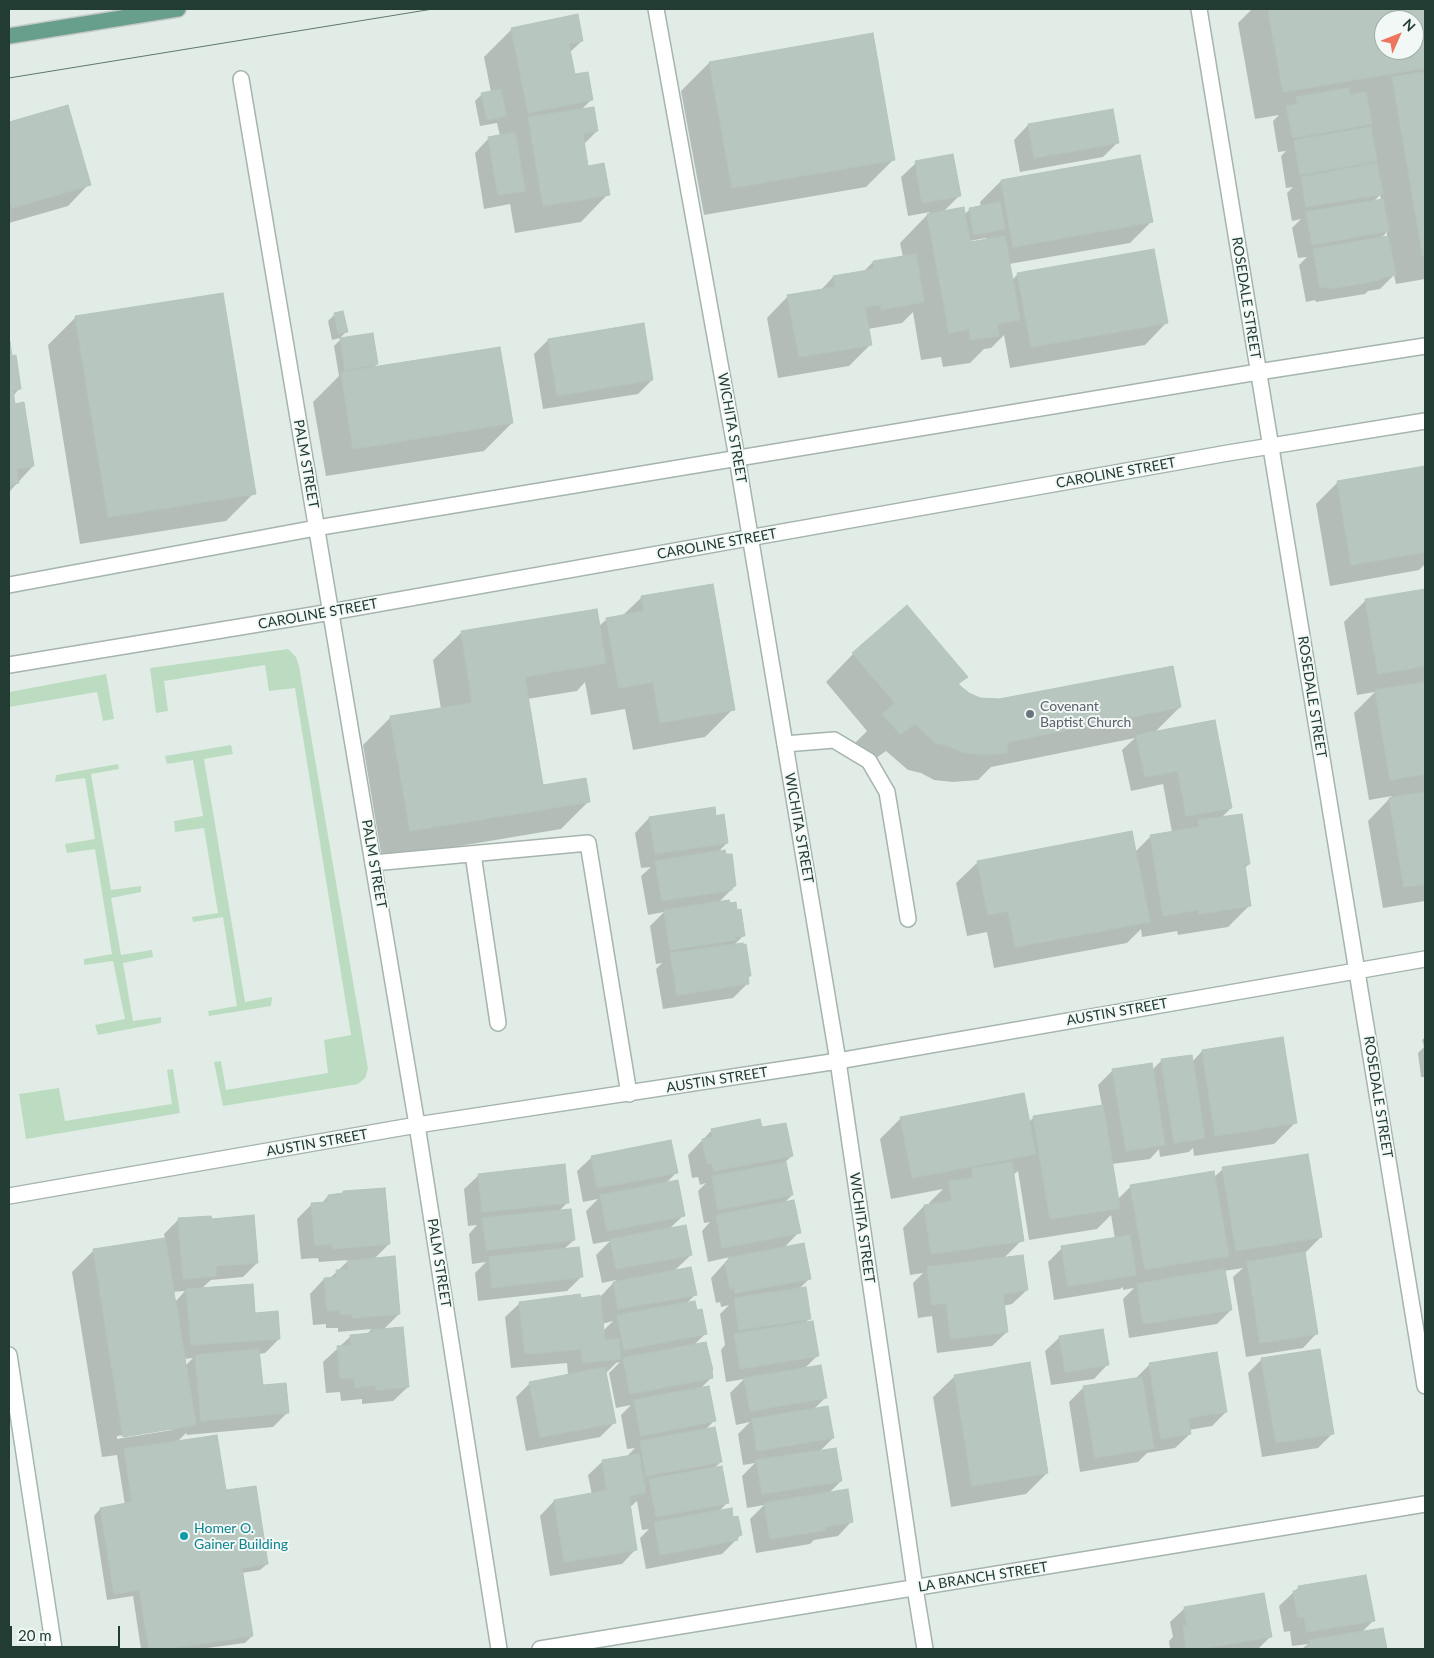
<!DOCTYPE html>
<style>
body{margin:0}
#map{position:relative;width:1434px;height:1658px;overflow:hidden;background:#e2ece6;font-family:Lato,sans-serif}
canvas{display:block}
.frame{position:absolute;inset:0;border:10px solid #223c33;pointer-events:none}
.north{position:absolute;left:1374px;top:10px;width:50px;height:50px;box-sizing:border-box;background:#f2f8f5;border:1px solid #9fada7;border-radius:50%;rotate:46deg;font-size:14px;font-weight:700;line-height:20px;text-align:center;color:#223c33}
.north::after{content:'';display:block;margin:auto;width:18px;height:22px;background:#ed755e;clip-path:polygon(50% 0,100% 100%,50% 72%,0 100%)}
.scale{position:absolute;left:10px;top:1626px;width:110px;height:22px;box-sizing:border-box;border:2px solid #223c33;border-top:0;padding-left:6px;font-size:15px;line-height:18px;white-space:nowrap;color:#223c33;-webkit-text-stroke:4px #f2f8f5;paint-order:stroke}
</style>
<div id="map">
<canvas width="1434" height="1658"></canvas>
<div class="frame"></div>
<div class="north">N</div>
<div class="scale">20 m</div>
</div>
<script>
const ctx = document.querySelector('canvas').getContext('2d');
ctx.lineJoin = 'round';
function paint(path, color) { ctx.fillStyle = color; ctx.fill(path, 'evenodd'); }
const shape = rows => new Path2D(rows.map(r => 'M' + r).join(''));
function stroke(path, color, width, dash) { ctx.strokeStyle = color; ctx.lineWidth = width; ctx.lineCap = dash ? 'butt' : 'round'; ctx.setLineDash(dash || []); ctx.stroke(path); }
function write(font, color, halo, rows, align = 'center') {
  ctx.font = font + ' Lato,sans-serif'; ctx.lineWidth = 4; ctx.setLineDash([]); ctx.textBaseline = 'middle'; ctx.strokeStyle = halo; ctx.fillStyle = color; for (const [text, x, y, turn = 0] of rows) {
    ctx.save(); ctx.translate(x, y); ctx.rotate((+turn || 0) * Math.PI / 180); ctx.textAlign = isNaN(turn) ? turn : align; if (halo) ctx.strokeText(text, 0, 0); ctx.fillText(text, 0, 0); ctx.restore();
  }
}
paint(shape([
 [288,649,296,657,299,666,368,1069,365,1078,358,1084,223,1106,214,1062,221,1061,226,1090,328,1073,324,1040,351,1035,295,688,269,691,265,665,164,681,168,711,156,713,150,668],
 [106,674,114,719,103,721,97,692,9,707,9,692],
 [231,745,233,754,204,759,245,1002,272,997,271,1006,209,1016,208,1011,237,1006,223,917,193,922,192,917,218,913,204,828,175,832,174,821,203,816,193,760,167,764,165,756],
 [118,764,119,769,91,774,111,890,141,886,141,892,111,898,121,955,152,950,153,957,123,963,133,1021,161,1017,161,1023,98,1035,95,1025,125,1019,113,961,84,965,84,959,112,954,95,849,67,853,65,844,95,839,85,778,55,782,56,775],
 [173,1069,180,1113,26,1139,19,1094,59,1088,65,1121,172,1104,167,1070]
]), '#bbdcc1');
paint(shape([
 [1252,9,1425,9,1425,279,1396,284,1394,275,1380,289,1368,291,1365,294,1316,302,1315,300,1306,302,1299,265,1307,257,1298,258,1292,228,1301,219,1292,221,1287,193,1293,187,1286,188,1281,156,1286,151,1278,152,1273,121,1279,115,1255,119,1238,23],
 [1384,20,1414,20,1414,50,1384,50],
 [1380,195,1381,200,1373,202],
 [1387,232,1387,237,1380,239],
 [512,29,582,41,569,53,574,76,592,99,581,110,597,131,584,144,587,167,608,194,581,222,515,233,510,204,484,209,475,153,489,138,500,136,497,123,480,126,475,101,482,94,491,92,484,57],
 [709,63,894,159,866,187,704,215,681,91],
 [67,107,89,184,68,206,9,223,9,124],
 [1028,125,1117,143,1103,157,1020,172,1014,140],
 [916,163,960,195,943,212,964,215,970,209,981,207,980,202,1001,181,1151,222,1130,243,1009,264,1012,280,1018,274,1166,323,1145,345,1010,368,1004,335,991,348,984,349,970,363,943,367,941,357,921,360,913,312,902,323,868,329,871,344,849,366,778,378,767,318,788,296,820,291,833,277,863,272,873,262,903,257,900,243,930,212,908,216,901,177],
 [986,238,987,241,964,244,964,242],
 [335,314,347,331,340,338,332,340,328,321],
 [76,317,254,493,226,521,80,544,48,345],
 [341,339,377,364,372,369,512,423,484,451,326,476,313,402,339,376,334,346],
 [548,340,652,380,638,394,543,409,534,354],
 [9,344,11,357,20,388,13,396,14,405,33,466,9,492],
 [1425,468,1425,564,1419,570,1330,586,1316,504,1338,482],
 [1425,590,1425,901,1383,908,1368,821,1392,796,1369,800,1354,713,1375,692,1357,695,1344,622,1366,600],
 [642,597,733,709,705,737,633,750,625,709,591,715,585,682,577,691,527,699,542,786,589,801,561,829,382,859,363,745,391,717,441,709,433,660,461,633,598,627,607,619,622,616],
 [853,654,966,677,958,685,968,694,980,699,1180,707,1154,733,1231,808,1221,818,1249,864,1245,868,1250,905,1228,927,1178,935,1177,931,1142,937,1141,929,1127,943,994,968,987,932,967,936,956,883,978,862,1135,852,1151,836,1172,832,1163,784,1131,791,1122,750,1135,738,991,767,978,780,953,782,934,780,921,773,908,770,886,751,872,761,855,743,867,731,826,682],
 [715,817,727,843,718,852,735,886,718,903,736,911,744,935,734,945,750,976,747,978,748,983,733,998,663,1009,656,969,662,963,656,964,650,926,664,912,648,915,641,876,651,867,641,868,635,833,649,818],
 [1425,1037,1425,1077,1421,1077,1418,1053,1424,1047,1422,1040],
 [1202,1051,1295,1123,1274,1144,1194,1156,1193,1148,1189,1152,1160,1157,1159,1149,1150,1159,1112,1164,1117,1200,1131,1186,1214,1177,1223,1169,1321,1237,1304,1254,1317,1333,1303,1348,1246,1357,1233,1277,1243,1268,1224,1271,1231,1310,1217,1324,1129,1338,1123,1299,1134,1288,1123,1290,1123,1287,1120,1289,1054,1300,1048,1262,1062,1248,1115,1239,1111,1215,1097,1229,1029,1240,1018,1171,1013,1175,1022,1240,1003,1259,1027,1290,1012,1304,1003,1306,1007,1332,992,1346,937,1353,932,1316,918,1318,913,1283,923,1273,910,1275,903,1228,924,1206,929,1206,929,1203,943,1189,891,1199,880,1139,901,1118,1029,1122,1034,1117,1102,1106,1098,1085,1113,1070,1152,1070,1161,1061,1191,1056,1192,1062],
 [761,1129,792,1156,785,1162,792,1195,783,1204,799,1232,783,1249,810,1278,799,1289,810,1318,804,1324,818,1355,804,1369,825,1398,813,1410,833,1438,819,1452,841,1481,828,1494,852,1521,838,1536,814,1540,810,1544,756,1553,750,1519,764,1505,747,1508,742,1476,755,1463,743,1465,738,1434,750,1422,736,1425,730,1393,744,1379,726,1382,721,1350,725,1345,720,1314,729,1305,721,1307,720,1302,716,1303,711,1278,730,1257,708,1262,702,1231,710,1222,704,1223,698,1191,706,1183,700,1185,698,1177,692,1178,688,1155,712,1130],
 [592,1157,676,1173,665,1184,684,1215,669,1229,691,1255,674,1271,696,1294,686,1304,696,1312,705,1334,694,1345,711,1378,700,1389,714,1421,705,1430,721,1462,713,1469,728,1502,719,1511,732,1519,741,1535,722,1554,646,1569,640,1538,649,1529,642,1530,637,1501,629,1508,636,1549,622,1564,550,1576,540,1516,554,1501,592,1495,588,1475,603,1461,626,1457,635,1448,627,1449,621,1415,631,1405,616,1408,609,1373,620,1362,616,1363,605,1374,615,1422,600,1437,526,1451,516,1397,530,1383,568,1375,567,1363,511,1368,505,1317,520,1303,600,1297,616,1280,602,1283,596,1255,610,1241,593,1244,586,1211,598,1199,583,1202,577,1171],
 [613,1321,603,1331,602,1324],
 [479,1175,568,1202,559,1211,574,1240,563,1250,581,1277,567,1291,478,1301,475,1273,486,1262,472,1264,469,1234,477,1225,468,1226,464,1189],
 [344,1192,389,1244,373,1260,399,1314,383,1330,408,1387,393,1401,362,1404,362,1399,341,1401,340,1392,326,1393,323,1362,351,1336,367,1334,372,1329,338,1332,338,1328,326,1328,326,1324,313,1325,310,1294,324,1279,329,1279,349,1260,319,1262,318,1258,301,1259,297,1219,312,1204,321,1204,328,1196,341,1195],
 [178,1220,211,1221,257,1263,243,1277,211,1280,201,1289,254,1314,279,1339,265,1353,258,1354,262,1386,288,1412,273,1427,187,1435,186,1433,177,1442,225,1491,267,1564,260,1570,242,1573,252,1636,245,1643,200,1649,141,1649,133,1596,107,1600,94,1516,100,1509,125,1505,117,1455,102,1457,72,1272,94,1250,165,1239,164,1234],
 [185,1291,175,1302,173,1292],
 [193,1358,185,1366,184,1359],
 [172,1428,172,1430,117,1439,117,1436],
 [1060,1337,1108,1364,1094,1379,1051,1385,1045,1351],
 [1262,1359,1333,1433,1318,1448,1262,1457,1248,1373],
 [1150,1364,1226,1412,1212,1426,1189,1430,1190,1434,1175,1448,1147,1453,1138,1462,1080,1472,1069,1402,1083,1388,1135,1379],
 [955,1376,1047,1473,1026,1494,951,1507,933,1397],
 [1299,1587,1373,1621,1361,1633,1382,1629,1385,1649,1302,1649,1308,1644,1292,1646,1290,1631,1284,1632,1279,1606],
 [1185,1608,1271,1636,1258,1649,1170,1649,1169,1641,1173,1637,1170,1622]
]), '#0003');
const building = shape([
 [1268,9,1425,9,1425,68,1283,92,1268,9],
 [1384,20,1414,20,1414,50,1384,50,1384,20],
 [578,14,583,41,569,44,575,74,588,72,593,100,528,113,511,28,578,14],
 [873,33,895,160,732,188,709,62,873,33],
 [1425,72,1425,257,1423,257,1392,77,1425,72],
 [1349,88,1350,95,1366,92,1372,124,1293,138,1286,106,1298,104,1296,97,1349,88],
 [501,89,506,116,487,120,481,93,501,89],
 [68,105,91,185,12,208,9,198,9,122,68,105],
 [594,107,598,131,583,134,588,166,604,163,610,195,543,206,528,117,594,107],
 [1113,109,1119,143,1034,158,1028,124,1113,109],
 [1371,127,1377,161,1300,175,1294,140,1371,127],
 [515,132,525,191,498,195,488,137,515,132],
 [953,154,961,196,922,203,915,161,953,154],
 [1140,155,1153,222,1013,247,1001,180,1140,155],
 [1377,163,1383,194,1306,207,1301,177,1377,163],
 [1383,199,1389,231,1312,245,1306,212,1383,199],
 [1000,202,1005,229,974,235,969,208,1000,202],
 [964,207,970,242,1005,236,1020,320,997,324,999,336,970,340,969,329,949,333,927,214,964,207],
 [1388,236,1396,275,1380,278,1381,280,1330,289,1330,287,1320,288,1313,249,1388,236],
 [1154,249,1168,323,1031,347,1017,273,1154,249],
 [916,254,924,302,881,310,881,305,865,307,872,345,799,357,787,295,835,287,833,276,874,269,873,261,916,254],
 [223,293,256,494,108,517,75,316,223,293],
 [343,311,348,332,338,334,334,313,343,311],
 [644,323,653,380,557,396,548,339,644,323],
 [373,333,378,364,345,370,340,338,373,333],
 [10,342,12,356,16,355,21,389,13,390,15,404,24,402,34,466,17,469,19,483,9,485,10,342],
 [500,347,513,423,353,449,341,372,500,347],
 [1425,466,1425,552,1351,565,1337,481,1425,466],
 [713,584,735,710,660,723,653,682,619,688,606,618,644,611,641,596,713,584],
 [1425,589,1425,666,1378,674,1365,599,1425,589],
 [907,605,968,677,958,684,969,693,980,698,999,699,1173,666,1181,707,1008,742,1007,753,982,755,962,752,949,746,936,743,915,724,900,734,882,714,895,703,852,653,907,605],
 [597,609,606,663,525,677,543,785,586,778,590,802,410,831,390,716,472,703,461,631,597,609],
 [1425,682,1425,774,1390,780,1375,690,1425,682],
 [1215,720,1232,808,1186,816,1178,771,1145,777,1136,735,1215,720],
 [1425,792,1425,884,1404,887,1389,798,1425,792],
 [715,807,716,816,724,814,728,843,655,854,649,817,715,807],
 [1242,814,1250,864,1245,865,1251,906,1199,914,1198,910,1163,916,1150,835,1199,827,1198,820,1242,814],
 [1132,831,1150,922,1015,947,1008,911,988,915,977,861,1132,831],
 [725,850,726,854,732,854,736,886,731,887,732,890,662,901,655,861,725,850],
 [729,900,730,903,736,902,737,910,741,909,745,936,735,937,736,940,670,950,664,910,729,900],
 [743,943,743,945,746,944,751,976,748,976,749,984,677,995,670,953,743,943],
 [1283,1037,1297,1123,1215,1136,1202,1050,1283,1037],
 [1192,1055,1205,1138,1174,1143,1161,1059,1192,1055],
 [1152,1063,1165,1145,1126,1151,1112,1069,1152,1063],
 [1024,1093,1036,1154,912,1178,900,1117,1024,1093],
 [1103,1105,1120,1208,1050,1219,1033,1116,1103,1105],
 [760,1119,762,1127,786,1123,793,1156,714,1171,712,1163,707,1164,702,1139,713,1137,711,1129,760,1119],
 [671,1140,678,1173,597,1188,591,1156,671,1140],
 [1308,1154,1322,1237,1236,1251,1222,1167,1308,1154],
 [786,1162,793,1195,718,1210,712,1176,786,1162],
 [1012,1162,1024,1241,931,1254,924,1205,952,1201,949,1181,973,1178,972,1168,1012,1162],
 [565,1164,569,1203,482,1212,478,1174,565,1164],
 [1214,1171,1229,1256,1145,1269,1130,1185,1214,1171],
 [678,1180,685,1216,607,1231,600,1195,678,1180],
 [385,1188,390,1244,333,1249,332,1244,315,1245,311,1203,328,1202,328,1195,343,1193,343,1191,385,1188],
 [794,1200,801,1233,722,1248,716,1215,794,1200],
 [571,1209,575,1240,487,1250,482,1218,571,1209],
 [254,1215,258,1263,216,1266,216,1276,183,1279,178,1218,211,1216,212,1219,254,1215],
 [686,1225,692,1255,616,1269,610,1239,686,1225],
 [1130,1235,1136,1275,1068,1286,1061,1246,1130,1235],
 [165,1238,196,1425,123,1437,93,1249,165,1238],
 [804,1243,811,1279,735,1293,734,1288,730,1289,725,1263,729,1262,728,1258,804,1243],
 [579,1247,583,1277,492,1288,489,1257,579,1247],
 [1305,1252,1318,1334,1260,1343,1247,1262,1305,1252],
 [1023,1255,1028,1290,1003,1294,1008,1332,951,1339,946,1303,932,1305,927,1267,1023,1255],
 [395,1256,400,1314,352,1318,352,1314,340,1315,340,1310,327,1311,324,1278,337,1277,336,1270,348,1269,347,1261,395,1256],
 [691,1267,697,1295,618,1309,613,1282,691,1267],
 [1225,1269,1232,1310,1143,1324,1137,1284,1225,1269],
 [253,1284,255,1313,278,1311,280,1339,191,1345,186,1289,253,1284],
 [806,1287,811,1319,739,1330,734,1298,806,1287],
 [580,1294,581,1298,600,1295,605,1340,619,1339,621,1359,583,1363,581,1349,525,1354,519,1302,580,1294],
 [695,1301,697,1310,702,1309,707,1334,624,1350,617,1315,695,1301],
 [813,1321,819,1356,740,1369,734,1334,813,1321],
 [403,1327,409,1387,376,1390,376,1385,355,1388,354,1378,340,1379,337,1346,351,1345,350,1335,371,1333,370,1330,403,1327],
 [1103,1329,1109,1365,1065,1372,1059,1336,1103,1329],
 [706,1342,713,1370,712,1370,713,1378,630,1394,623,1358,706,1342],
 [259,1349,263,1385,286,1383,289,1413,201,1421,195,1355,259,1349],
 [1320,1349,1334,1434,1276,1443,1261,1358,1320,1349],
 [1217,1352,1227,1412,1188,1418,1191,1434,1161,1439,1149,1363,1217,1352],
 [1030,1362,1048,1473,972,1486,954,1375,1030,1362],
 [821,1365,827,1398,750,1411,744,1378,821,1365],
 [605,1367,616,1423,540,1437,529,1382,605,1367],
 [1142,1377,1154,1448,1095,1458,1083,1386,1142,1377],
 [709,1386,716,1421,641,1436,634,1400,709,1386],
 [828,1406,834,1438,757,1451,752,1419,828,1406],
 [715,1427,722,1462,646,1476,640,1441,715,1427],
 [217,1435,226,1490,256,1486,268,1564,242,1568,253,1636,165,1649,149,1649,139,1590,114,1594,100,1508,132,1502,124,1449,217,1435],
 [836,1448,842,1481,762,1494,756,1460,836,1448],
 [639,1454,646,1493,629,1496,637,1550,564,1562,554,1500,607,1490,602,1460,639,1454],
 [722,1466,729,1503,656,1517,649,1479,722,1466],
 [848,1489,853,1522,825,1527,826,1530,770,1539,764,1503,848,1489],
 [732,1508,733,1517,738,1516,742,1535,737,1536,738,1540,660,1555,654,1522,732,1508],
 [1366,1575,1375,1621,1307,1632,1304,1617,1298,1618,1293,1591,1299,1590,1298,1586,1366,1575],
 [1264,1593,1272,1637,1200,1649,1186,1649,1183,1626,1187,1625,1184,1607,1264,1593],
 [1383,1628,1387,1649,1307,1649,1306,1646,1310,1646,1309,1640,1383,1628]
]);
paint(building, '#b7c6bf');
stroke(building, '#b4c5bd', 1);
const service = shape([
 [785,744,834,740,869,761,887,792,908,919],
 [473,854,498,1023],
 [373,863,588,843,629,1094]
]);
const minor = shape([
 [241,79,417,1125,499,1649],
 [9,585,316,528,1258,372,1425,346],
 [9,665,331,612,1228,453,1425,421],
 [9,1196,417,1125,838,1061,1425,959]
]);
const tertiary = shape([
 [656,9,737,458,838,1061,915,1588,925,1649],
 [1199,9,1425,1386],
 [540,1649,1425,1504]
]);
const secondary = shape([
 [9,1355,54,1649]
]);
const primary = shape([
 [9,36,178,9]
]);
stroke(service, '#a5b4ad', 18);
stroke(minor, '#a5b4ad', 18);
stroke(tertiary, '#a5b4ad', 18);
stroke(secondary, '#a0b7ad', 18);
stroke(primary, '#c1c8c6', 18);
stroke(service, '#fff', 15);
stroke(minor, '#fff', 15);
stroke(tertiary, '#fff', 15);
stroke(secondary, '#fff', 15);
stroke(primary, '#689f8c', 15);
stroke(shape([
 [9,78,433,9]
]), '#5d776e', 1);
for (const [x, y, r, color] of [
 [1030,714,5,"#6b7280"],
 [184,1536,5,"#0f9aa8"]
]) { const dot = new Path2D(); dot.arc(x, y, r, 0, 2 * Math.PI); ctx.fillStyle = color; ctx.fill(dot); stroke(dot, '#f2f8f5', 2); }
write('14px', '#223c33', '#f2f8f5', [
 ["ROSEDALE STREET",1246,298,81],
 ["WICHITA STREET",732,428,80],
 ["PALM STREET",306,464,80],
 ["CAROLINE STREET",1116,473,-10],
 ["CAROLINE STREET",717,544,-10],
 ["CAROLINE STREET",318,614,-10],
 ["ROSEDALE STREET",1312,697,81],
 ["WICHITA STREET",799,828,80],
 ["PALM STREET",374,864,80],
 ["AUSTIN STREET",1117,1012,-10],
 ["AUSTIN STREET",717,1080,-9],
 ["ROSEDALE STREET",1378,1097,81],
 ["AUSTIN STREET",317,1143,-10],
 ["WICHITA STREET",862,1228,82],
 ["PALM STREET",439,1263,81],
 ["LA BRANCH STREET",983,1577,-9]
]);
write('14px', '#5b616d', '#f2f8f5', [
 ["Covenant",1040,706],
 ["Baptist Church",1040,722]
], 'left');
write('14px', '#0d838f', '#f2f8f5', [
 ["Homer O.",194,1528],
 ["Gainer Building",194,1544]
], 'left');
</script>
